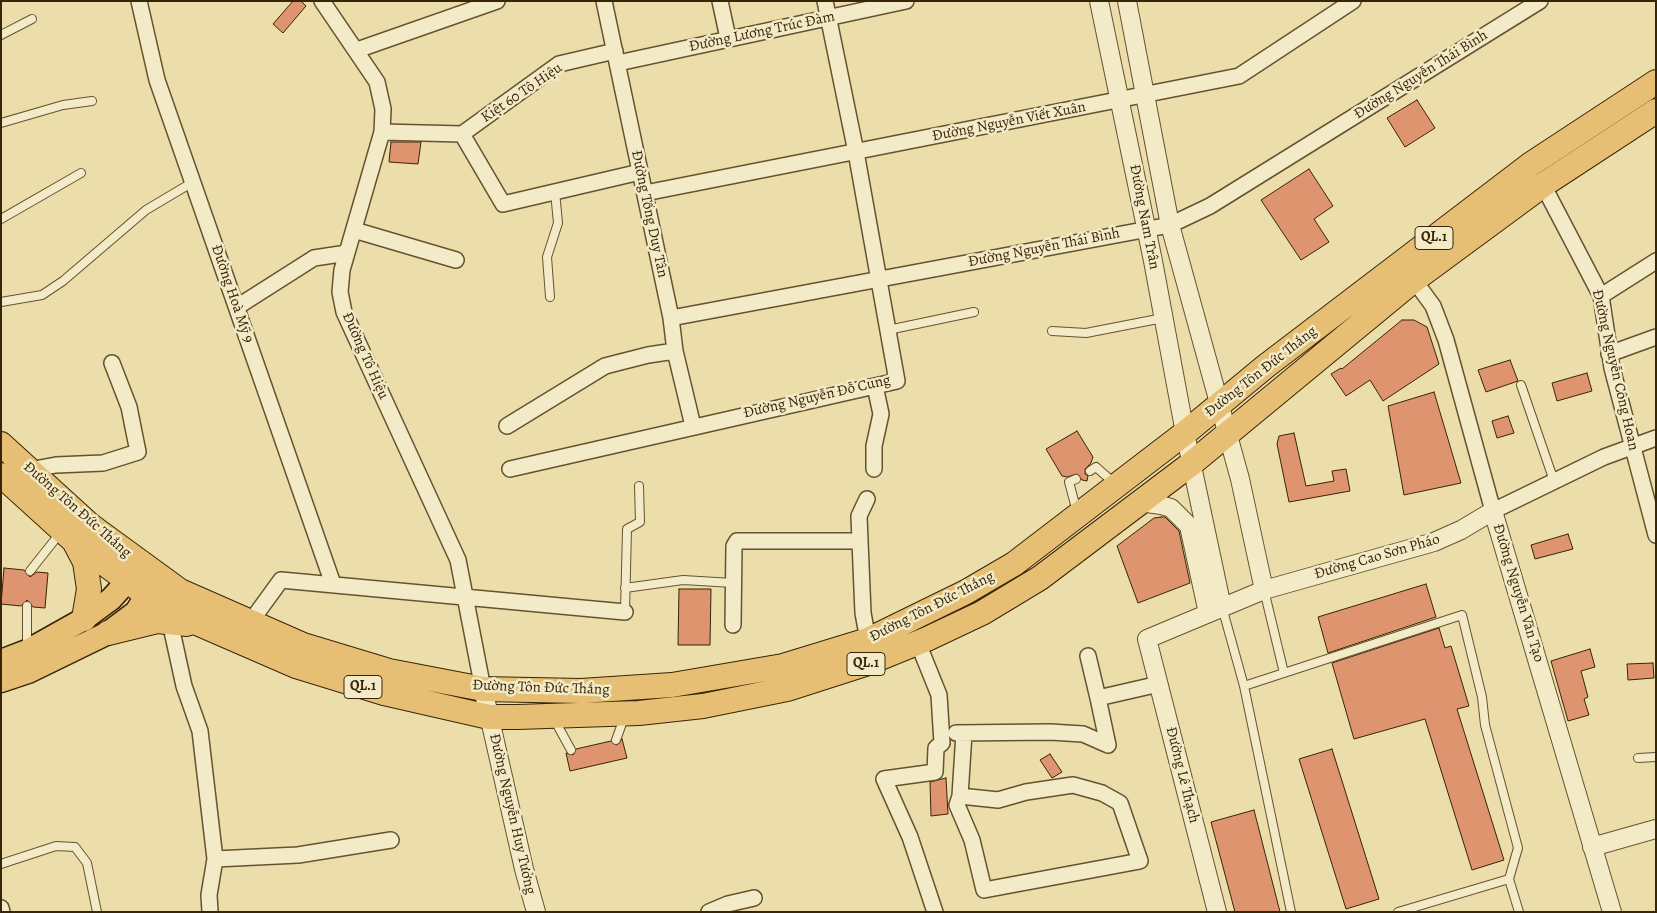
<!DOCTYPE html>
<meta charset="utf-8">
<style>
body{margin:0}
#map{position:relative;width:1657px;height:913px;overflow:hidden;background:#ecdeaa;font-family:Alegreya,serif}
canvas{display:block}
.frame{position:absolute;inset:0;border:2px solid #382407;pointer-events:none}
</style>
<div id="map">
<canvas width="1657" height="913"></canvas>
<div class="frame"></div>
</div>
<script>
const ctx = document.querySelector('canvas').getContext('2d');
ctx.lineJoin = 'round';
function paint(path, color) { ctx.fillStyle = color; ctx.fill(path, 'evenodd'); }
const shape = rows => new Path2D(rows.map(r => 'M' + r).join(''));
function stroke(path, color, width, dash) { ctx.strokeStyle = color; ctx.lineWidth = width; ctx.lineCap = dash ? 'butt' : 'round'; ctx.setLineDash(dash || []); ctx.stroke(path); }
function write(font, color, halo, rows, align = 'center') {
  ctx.font = font + ' Alegreya,serif'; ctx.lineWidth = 5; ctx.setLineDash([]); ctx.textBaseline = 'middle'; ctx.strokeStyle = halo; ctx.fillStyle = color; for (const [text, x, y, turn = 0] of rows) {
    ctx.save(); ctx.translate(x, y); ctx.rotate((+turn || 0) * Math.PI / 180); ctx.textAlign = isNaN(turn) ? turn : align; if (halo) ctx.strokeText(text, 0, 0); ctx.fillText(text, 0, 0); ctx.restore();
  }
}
const building = shape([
 [293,1,301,1,306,6,283,33,273,24,293,1],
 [1417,100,1435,128,1405,147,1387,118,1417,100],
 [391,142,421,142,418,164,389,162,391,142],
 [1309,169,1333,206,1314,219,1329,242,1301,260,1261,200,1309,169],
 [1402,320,1414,320,1427,327,1439,364,1383,401,1370,380,1346,396,1331,374,1341,368,1342,369,1402,320],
 [1510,360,1518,381,1486,392,1478,370,1510,360],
 [1587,373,1592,391,1557,401,1552,383,1587,373],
 [1434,392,1461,483,1404,495,1388,406,1434,392],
 [1508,416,1514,433,1497,438,1492,421,1508,416],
 [1077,431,1093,457,1091,463,1085,469,1085,474,1088,476,1087,481,1082,480,1077,474,1067,477,1062,476,1046,449,1077,431],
 [1294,433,1306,486,1334,481,1332,471,1346,469,1350,491,1289,502,1277,444,1279,436,1294,433],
 [1161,517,1165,517,1179,531,1190,583,1138,603,1117,546,1154,518,1161,517],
 [1568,534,1573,549,1535,559,1531,545,1568,534],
 [4,568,24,570,30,577,37,572,48,573,45,608,33,607,27,600,21,606,1,604,4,568],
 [1426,584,1436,617,1328,653,1318,617,1426,584],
 [679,589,711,589,710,645,678,645,679,589],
 [1439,628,1445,648,1451,646,1469,706,1457,709,1504,860,1472,870,1425,719,1354,739,1332,663,1439,628],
 [1590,649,1595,667,1581,671,1588,697,1584,699,1589,715,1568,721,1551,661,1590,649],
 [1653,663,1654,678,1628,680,1627,664,1653,663],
 [622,739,627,758,570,771,566,753,573,755,576,749,611,741,617,745,622,739],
 [1332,749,1379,899,1346,909,1299,759,1332,749],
 [1050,754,1062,772,1052,778,1040,760,1050,754],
 [946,778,948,814,931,816,930,782,946,778],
 [1254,810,1280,912,1235,912,1211,822,1254,810]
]);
paint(building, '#dd946f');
stroke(building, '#382407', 1);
const service = shape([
 [1,35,32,19],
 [1,123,63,105,92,101],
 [1,219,81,173],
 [550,297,547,257,558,223,555,192],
 [1,302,42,295,63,281,146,210,193,182],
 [888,330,974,312],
 [1052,331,1086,333,1163,318],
 [1521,385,1554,481],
 [1090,471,1096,467,1114,483],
 [1076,479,1069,482,1077,512],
 [30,571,61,532],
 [625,588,683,580,733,583],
 [1264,590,1284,673],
 [1222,607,1244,686,1291,912],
 [625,612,627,529,640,522,639,486],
 [27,647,27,606],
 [1244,686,1462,615,1482,697,1485,725,1518,848,1509,879,1398,912],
 [554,719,571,750],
 [616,740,624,718],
 [1638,758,1656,757],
 [1,864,56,846,75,847,87,863,97,912],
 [1509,879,1519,912]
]);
const minor = shape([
 [139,1,157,80,333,584],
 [322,1,377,82,383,109,382,132,342,270,340,292,344,312,458,560,483,689],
 [604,1,671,318,675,351,693,426],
 [720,1,728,38],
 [357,50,497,1],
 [618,63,906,1],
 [382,132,462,134,559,64,615,51],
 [462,134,503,204,640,172],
 [1543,185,1601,296,1612,368,1656,535],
 [645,193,1239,76,1353,1],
 [354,230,456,260],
 [1414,280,1433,306,1446,340,1493,511,1604,457,1656,438],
 [1601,296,1656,261],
 [237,307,314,258,347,253],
 [671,318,1170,225,1210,206,1540,1],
 [1609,354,1656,337],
 [507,426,605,366,648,355,675,351],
 [510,469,897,381,856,152,825,1],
 [874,469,874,446,881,414,875,386],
 [29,470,56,465,103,463,138,452,129,407,112,363],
 [860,541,863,613,868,640],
 [170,622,184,686,200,731,215,859,209,895,210,912],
 [249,624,281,580,625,612],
 [733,625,734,546,737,541,860,541,859,516,867,499],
 [918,643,939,695,942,743,936,748,935,772,884,779,910,837,935,912],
 [1088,656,1098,698],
 [956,733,1050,732,1083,734,1108,745],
 [1108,745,1098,698,1159,684],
 [960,796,957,805,972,840,984,890,1140,861,1120,803,1102,793,1073,785,1026,792,998,800,960,796,964,733],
 [215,859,298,855,391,840],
 [1,908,2,912],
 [709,912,728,904,754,898]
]);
const tertiary = shape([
 [1099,1,1153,261,1185,433,1222,607],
 [1127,1,1170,225,1240,479,1264,590],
 [1140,502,1161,505,1171,508,1189,526,1208,613],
 [483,689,524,869,536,912],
 [1592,847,1656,829],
 [1217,912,1147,639,1264,590,1434,542,1461,530,1493,511,1612,912]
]);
const primary = shape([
 [1,661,27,651,84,619,111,599,139,568],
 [1,681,28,672,108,633,136,612,157,579]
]);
const trunk = shape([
 [1,444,91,526,180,591,303,645,389,671,483,689,581,691,672,685,783,666,868,640,966,592,1014,564,1185,433,1266,366,1531,164,1656,82],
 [1,475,74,541,167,610,296,666,384,693,489,717,517,717,639,713,703,706,787,689,868,663,927,639,982,613,1040,578,1191,464,1414,280,1543,185,1656,111],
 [76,545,85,562,89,589,84,619],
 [108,633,157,621,187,624]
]);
stroke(service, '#655230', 10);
stroke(minor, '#655230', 18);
stroke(tertiary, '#655230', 20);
stroke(primary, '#382407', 25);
stroke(trunk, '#382407', 26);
stroke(service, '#f3eac8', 8);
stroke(minor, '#f3eac8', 15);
stroke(tertiary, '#f3eac8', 18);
stroke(primary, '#e6bf75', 22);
stroke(trunk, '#e6bf75', 24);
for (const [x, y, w] of [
 [1434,238,38],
 [866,664,38],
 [363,687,38]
]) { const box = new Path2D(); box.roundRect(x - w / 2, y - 11.5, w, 23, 4); ctx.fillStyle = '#f3eac8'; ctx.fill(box); stroke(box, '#382407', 1); }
write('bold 14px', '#382407', null, [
 ["QL.1",1434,238],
 ["QL.1",866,664],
 ["QL.1",363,687]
]);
write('15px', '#382407', '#f3eac8', [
 ["Đường Lương Trúc Đàm",762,32,-12],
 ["Đường Nguyễn Thái Bình",1421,75,-32],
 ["Kiệt 60 Tô Hiệu",522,93,-34],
 ["Đường Nguyễn Viết Xuân",1009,122,-11],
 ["Đường Tống Duy Tân",649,214,78],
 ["Đường Nam Trân",1144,217,79],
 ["Đường Nguyễn Thái Bình",1044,248,-11],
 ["Đường Hoà Mỹ 9",232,294,71],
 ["Đường Tô Hiệu",365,356,66],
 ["Đường Nguyễn Công Hoan",1615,370,77],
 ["Đường Tôn Đức Thắng",1261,372,-38],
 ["Đường Nguyễn Đỗ Cung",817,397,-13],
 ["Đường Tôn Đức Thắng",77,510,41],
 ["Đường Cao Sơn Pháo",1377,557,-16],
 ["Đường Nguyễn Văn Tạo",1518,593,73],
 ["Đường Tôn Đức Thắng",932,607,-27],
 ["Đường Tôn Đức Thắng",541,688,2],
 ["Đường Lê Thạch",1182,775,76],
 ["Đường Nguyễn Huy Tưởng",512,814,77]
]);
</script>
